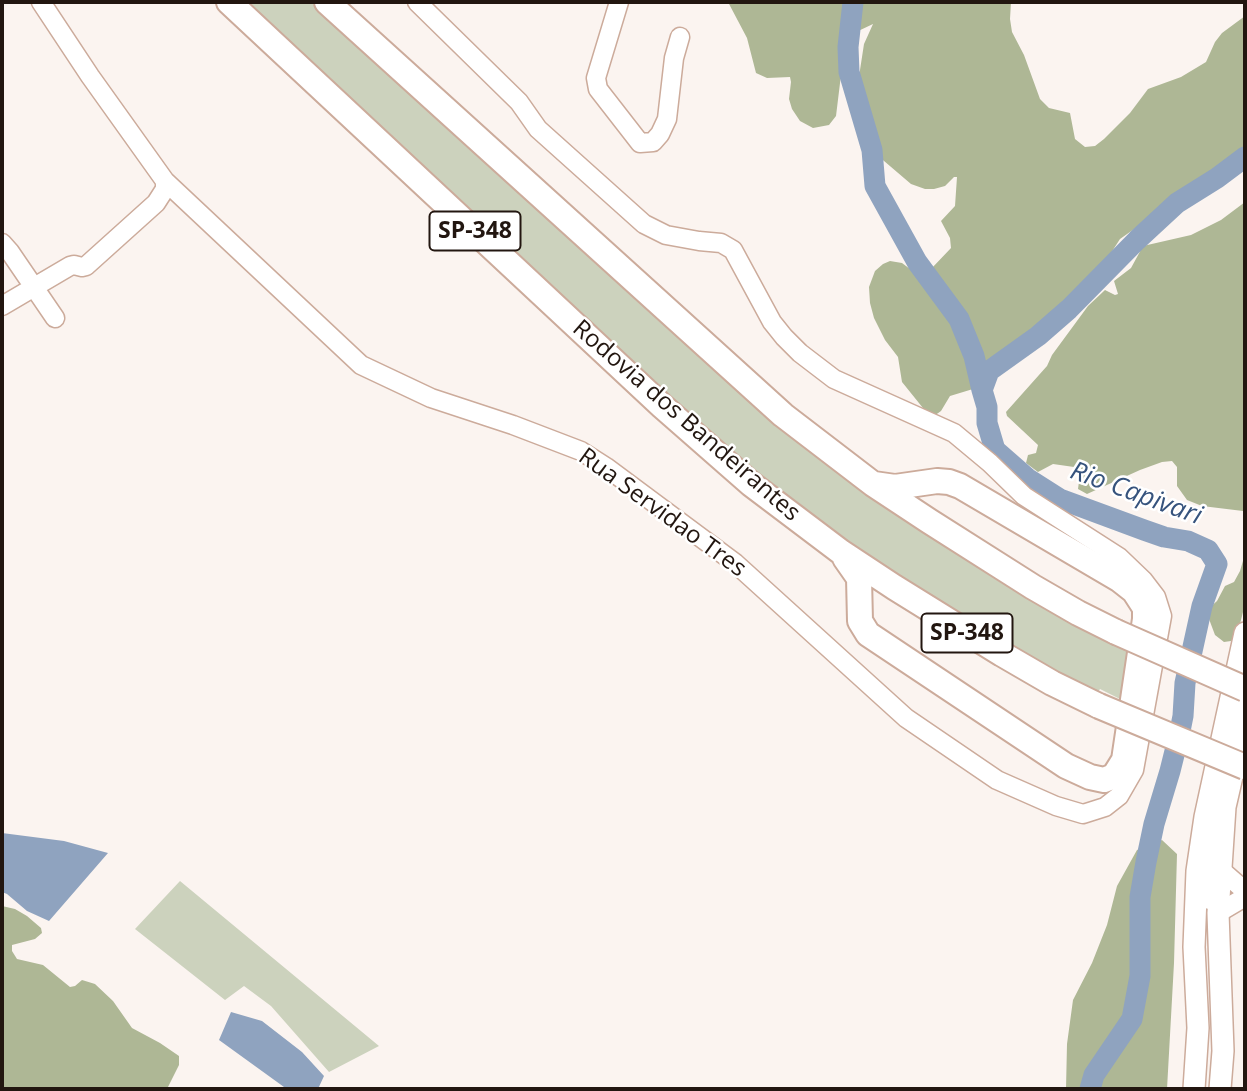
<!DOCTYPE html>
<style>
body{margin:0}
#map{position:relative;width:1247px;height:1091px;overflow:hidden;background:#fbf4f0;font-family:"Open Sans",sans-serif}
canvas{display:block}
.frame{position:absolute;inset:0;border:4px solid #221610;pointer-events:none}
</style>
<div id="map">
<canvas width="1247" height="1091"></canvas>
<div class="frame"></div>
</div>
<script>
const ctx = document.querySelector('canvas').getContext('2d');
ctx.lineJoin = 'round';
function paint(path, color) { ctx.fillStyle = color; ctx.fill(path, 'evenodd'); }
const shape = rows => new Path2D(rows.map(r => 'M' + r).join(''));
function stroke(path, color, width, dash) { ctx.strokeStyle = color; ctx.lineWidth = width; ctx.lineCap = dash ? 'butt' : 'round'; ctx.setLineDash(dash || []); ctx.stroke(path); }
function write(font, color, halo, rows, align = 'center') {
  ctx.font = font + ' "Open Sans",sans-serif'; ctx.lineWidth = 5; ctx.setLineDash([]); ctx.textBaseline = 'middle'; ctx.strokeStyle = halo; ctx.fillStyle = color; for (const [text, x, y, turn = 0] of rows) {
    ctx.save(); ctx.translate(x, y); ctx.rotate((+turn || 0) * Math.PI / 180); ctx.textAlign = isNaN(turn) ? turn : align; if (halo) ctx.strokeText(text, 0, 0); ctx.fillText(text, 0, 0); ctx.restore();
  }
}
paint(shape([
 [245,2,311,2,761,409,1135,651,1126,702,1100,689,1098,692,1059,675,842,541,717,444],
 [180,881,379,1046,329,1072,271,1006,244,986,225,1000,135,929]
]), '#ccd2bd');
paint(shape([
 [728,2,1011,2,1010,19,1012,32,1024,55,1040,99,1049,108,1070,113,1075,139,1085,147,1095,146,1104,139,1130,113,1148,89,1181,77,1206,62,1215,42,1222,33,1245,16,1245,146,1237,156,1215,170,1178,206,1137,227,1120,239,1071,315,1038,337,995,373,975,377,973,381,973,389,950,396,941,411,934,416,927,413,902,382,898,357,885,340,874,318,870,303,869,287,875,271,883,264,890,261,902,263,922,278,927,278,931,269,951,248,950,238,941,221,955,206,957,177,954,177,945,186,934,189,925,189,911,184,877,155,862,133,859,103,860,70,864,44,873,24,854,33,841,44,841,75,836,116,829,125,813,128,800,121,792,109,789,99,791,82,790,77,767,78,756,73,747,38],
 [1245,202,1245,516,1243,511,1202,506,1187,500,1177,486,1177,467,1172,461,1162,462,1140,470,1087,494,1078,489,1080,474,1074,467,1053,464,1038,472,1026,463,1028,455,1036,453,1038,445,1007,416,1006,412,1047,366,1052,355,1088,306,1105,290,1115,295,1118,294,1114,281,1131,268,1143,246,1191,235,1221,220],
 [1245,554,1245,604,1238,632,1231,641,1224,642,1215,635,1206,611,1217,601,1225,586,1234,582,1240,571],
 [1162,840,1177,854,1174,963,1167,1089,1066,1089,1067,1044,1073,1000,1092,963,1107,925,1117,886,1137,850],
 [2,906,15,909,27,916,41,928,42,933,35,939,12,945,12,951,17,959,43,965,70,987,75,986,82,980,95,984,113,1001,132,1028,160,1043,179,1056,179,1065,167,1089,2,1089]
]), '#aeb795');
paint(shape([
 [2,833,64,841,108,853,49,921,27,911,7,894,2,892],
 [231,1012,262,1021,302,1052,324,1076,318,1089,291,1089,284,1087,219,1040]
]), '#8fa3bf');
stroke(shape([
 [853,2,848,47,849,72,872,150,875,186,917,262,959,319,974,356,982,390],
 [1090,1089,1094,1075,1132,1019,1140,976,1140,897,1146,862,1154,824,1170,771,1180,731,1183,716,1185,683,1202,606,1217,564,1208,550,1188,541,1164,537,1144,530,1060,499,1027,478,995,450,987,423,987,407,982,390,989,371,1038,336,1069,309,1137,240,1177,203,1217,178,1245,157]
]), '#8fa3bf', 21);
const minor = shape([
 [41,2,90,76,165,181,361,365,431,398,513,425,581,451,606,467,735,563,906,718,997,780,1056,806,1083,814,1105,807,1119,796,1134,770,1162,616,1156,597,1143,580,1119,557,1024,496,990,463,954,433,834,379,800,353,784,337,772,322,733,250,721,243,699,241,666,235,644,224,538,129,519,102,417,2],
 [619,2,596,78,598,89,640,143,653,142,660,134,667,119,674,58,680,37],
 [2,243,10,252,55,318],
 [2,306,70,266,74,265,82,267,86,266,156,203,165,189,165,181],
 [1238,732,1245,702],
 [1221,870,1245,891],
 [1209,900,1210,864,1214,838],
 [1218,913,1245,897]
]);
const major = shape([
 [1194,1089,1198,1028,1194,947,1197,871,1205,817,1245,633],
 [1220,1089,1223,1051,1218,913,1225,807,1245,720]
]);
const highway = shape([
 [229,2,662,406,751,484,841,552,894,587,1002,654,1052,683,1099,706],
 [327,2,783,415,873,484,929,521,1033,587,1078,613,1116,632],
 [845,558,859,578,860,621,868,634,1066,766,1090,777,1104,780,1114,776,1124,760,1145,619,1145,608,1134,591,1120,580,960,486,949,482,937,481,895,487,874,484]
]);
stroke(minor, '#ccab9b', 21);
stroke(major, '#ccab9b', 24);
stroke(highway, '#ccab9b', 28);
stroke(minor, '#fff', 18);
stroke(major, '#fff', 21);
stroke(highway, '#fff', 24);
const highwayBridge = shape([
 [1116,632,1245,689],
 [1099,706,1245,767]
]);
stroke(highwayBridge, '#ccab9b', 28, []);
stroke(highwayBridge, '#fff', 24);
for (const [x, y, w] of [
 [475,231,91],
 [967,633,91]
]) { const box = new Path2D(); box.roundRect(x - w / 2, y - 19.5, w, 39, 5); ctx.fillStyle = '#fff'; ctx.fill(box); stroke(box, '#221610', 2); }
write('bold 23px', '#221610', null, [
 ["SP-348",475,231],
 ["SP-348",967,633]
]);
write('24px', '#221610', '#fff', [
 ["Rodovia dos Bandeirantes",686,421,41],
 ["Rua Servidao Tres",662,513,36]
]);
write('italic 26px', '#36537d', '#fff', [
 ["Rio Capivari",1136,494,20]
]);
</script>
